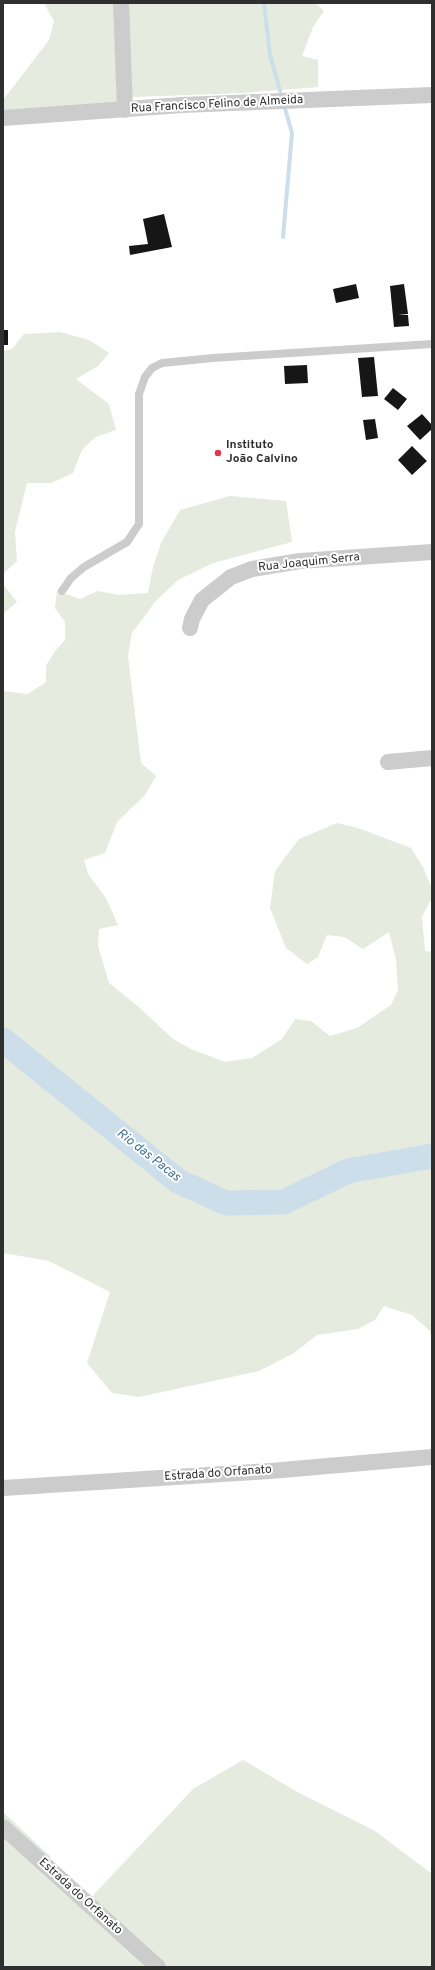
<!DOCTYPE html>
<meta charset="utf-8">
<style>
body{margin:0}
#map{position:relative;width:435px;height:1970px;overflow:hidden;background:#fff;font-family:Overpass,sans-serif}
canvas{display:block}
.frame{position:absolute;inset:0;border:4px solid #2f2f2f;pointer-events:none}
</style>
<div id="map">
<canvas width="435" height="1970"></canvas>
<div class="frame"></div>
</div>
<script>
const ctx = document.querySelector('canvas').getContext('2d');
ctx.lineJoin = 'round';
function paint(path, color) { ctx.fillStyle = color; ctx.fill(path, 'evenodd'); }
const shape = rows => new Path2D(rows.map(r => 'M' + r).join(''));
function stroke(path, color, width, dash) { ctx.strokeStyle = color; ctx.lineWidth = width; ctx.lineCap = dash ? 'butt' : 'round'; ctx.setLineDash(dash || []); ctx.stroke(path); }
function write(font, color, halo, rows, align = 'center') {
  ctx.font = font + ' Overpass,sans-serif'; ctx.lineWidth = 4; ctx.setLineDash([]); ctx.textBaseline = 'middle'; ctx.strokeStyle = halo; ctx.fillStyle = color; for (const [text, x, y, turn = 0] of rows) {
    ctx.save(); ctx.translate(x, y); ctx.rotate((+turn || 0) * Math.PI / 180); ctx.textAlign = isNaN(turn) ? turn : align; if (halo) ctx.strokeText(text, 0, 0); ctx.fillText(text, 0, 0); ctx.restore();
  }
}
paint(shape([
 [44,3,316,3,324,11,313,27,302,56,318,60,318,87,243,93,134,97,106,105,3,114,3,100,49,40,54,21],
 [60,332,89,340,109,353,98,366,76,379,109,404,116,430,96,437,82,450,73,473,51,483,27,483,15,532,17,561,3,574,3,351,12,349,24,334],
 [230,496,286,501,292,542,213,563,178,580,155,602,132,633,128,656,141,763,156,776,145,795,117,822,105,853,84,860,88,874,106,898,118,925,99,929,98,946,109,983,140,1008,173,1039,191,1049,225,1062,252,1058,282,1039,295,1019,311,1021,330,1036,357,1028,391,1005,398,990,396,960,389,932,363,949,344,937,327,935,318,957,307,964,286,948,270,908,275,871,299,839,337,823,358,828,411,848,423,867,432,889,432,898,422,917,425,951,432,952,432,1342,430,1331,412,1315,384,1306,375,1320,358,1329,317,1335,294,1353,259,1371,139,1397,112,1393,87,1363,110,1292,49,1261,3,1253,3,691,28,694,46,682,46,666,55,651,65,640,65,622,55,608,57,591,80,599,98,591,119,595,148,593,153,567,161,543,180,510],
 [3,584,17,602,3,614],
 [243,1760,299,1793,375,1831,432,1874,432,1967,3,1967,3,1812,51,1857,42,1867,84,1905,193,1789]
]), '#e5ebde');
stroke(shape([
 [264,3,270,55,282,98],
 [283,237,292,133,284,105]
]), '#cbdeea', 4);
stroke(shape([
 [3,1040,178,1181,226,1203,284,1202,348,1171,432,1156]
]), '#cbdeea', 25);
paint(shape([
 [164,214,172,247,130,255,129,246,148,244,143,219],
 [356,284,359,298,336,303,333,289],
 [404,284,408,314,398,315,408,315,409,326,394,327,390,286],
 [3,330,8,330,8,345,3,345],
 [374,357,378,396,362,397,358,358],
 [307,365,308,383,285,384,284,366],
 [393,388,407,399,398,410,384,399],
 [422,414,432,425,432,429,420,440,407,426],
 [375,419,378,438,366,440,363,420],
 [412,446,427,461,412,475,398,460]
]), '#161616');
stroke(shape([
 [62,591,71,578,84,567,127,542,139,524,139,394,145,377,152,368,162,363,213,358,432,344]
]), '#ccc', 8);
stroke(shape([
 [121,3,125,110],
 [3,118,182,105,432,95],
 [190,628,192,619,202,600,231,577,252,569,300,561,432,552],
 [388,762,432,758],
 [3,1488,270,1471,432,1457],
 [3,1827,158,1967]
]), '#ccc', 16);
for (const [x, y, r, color] of [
 [218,453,4,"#db3c4a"]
]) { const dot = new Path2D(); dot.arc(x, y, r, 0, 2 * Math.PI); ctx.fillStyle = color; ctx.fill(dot); stroke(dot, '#fff', 1.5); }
write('12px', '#2f2f2f', '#fff', [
 ["Rua Francisco Felino de Almeida",217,105,-3],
 ["Rua Joaquim Serra",309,563,-6],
 ["Estrada do Orfanato",218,1474,-4],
 ["Estrada do Orfanato",80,1897,42]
]);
write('bold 12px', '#2f2f2f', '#fff', [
 ["Instituto",226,446],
 ["João Calvino",226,460]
], 'left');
write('italic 13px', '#42708d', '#fff', [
 ["Rio das Pacas",148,1156,38]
]);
</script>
